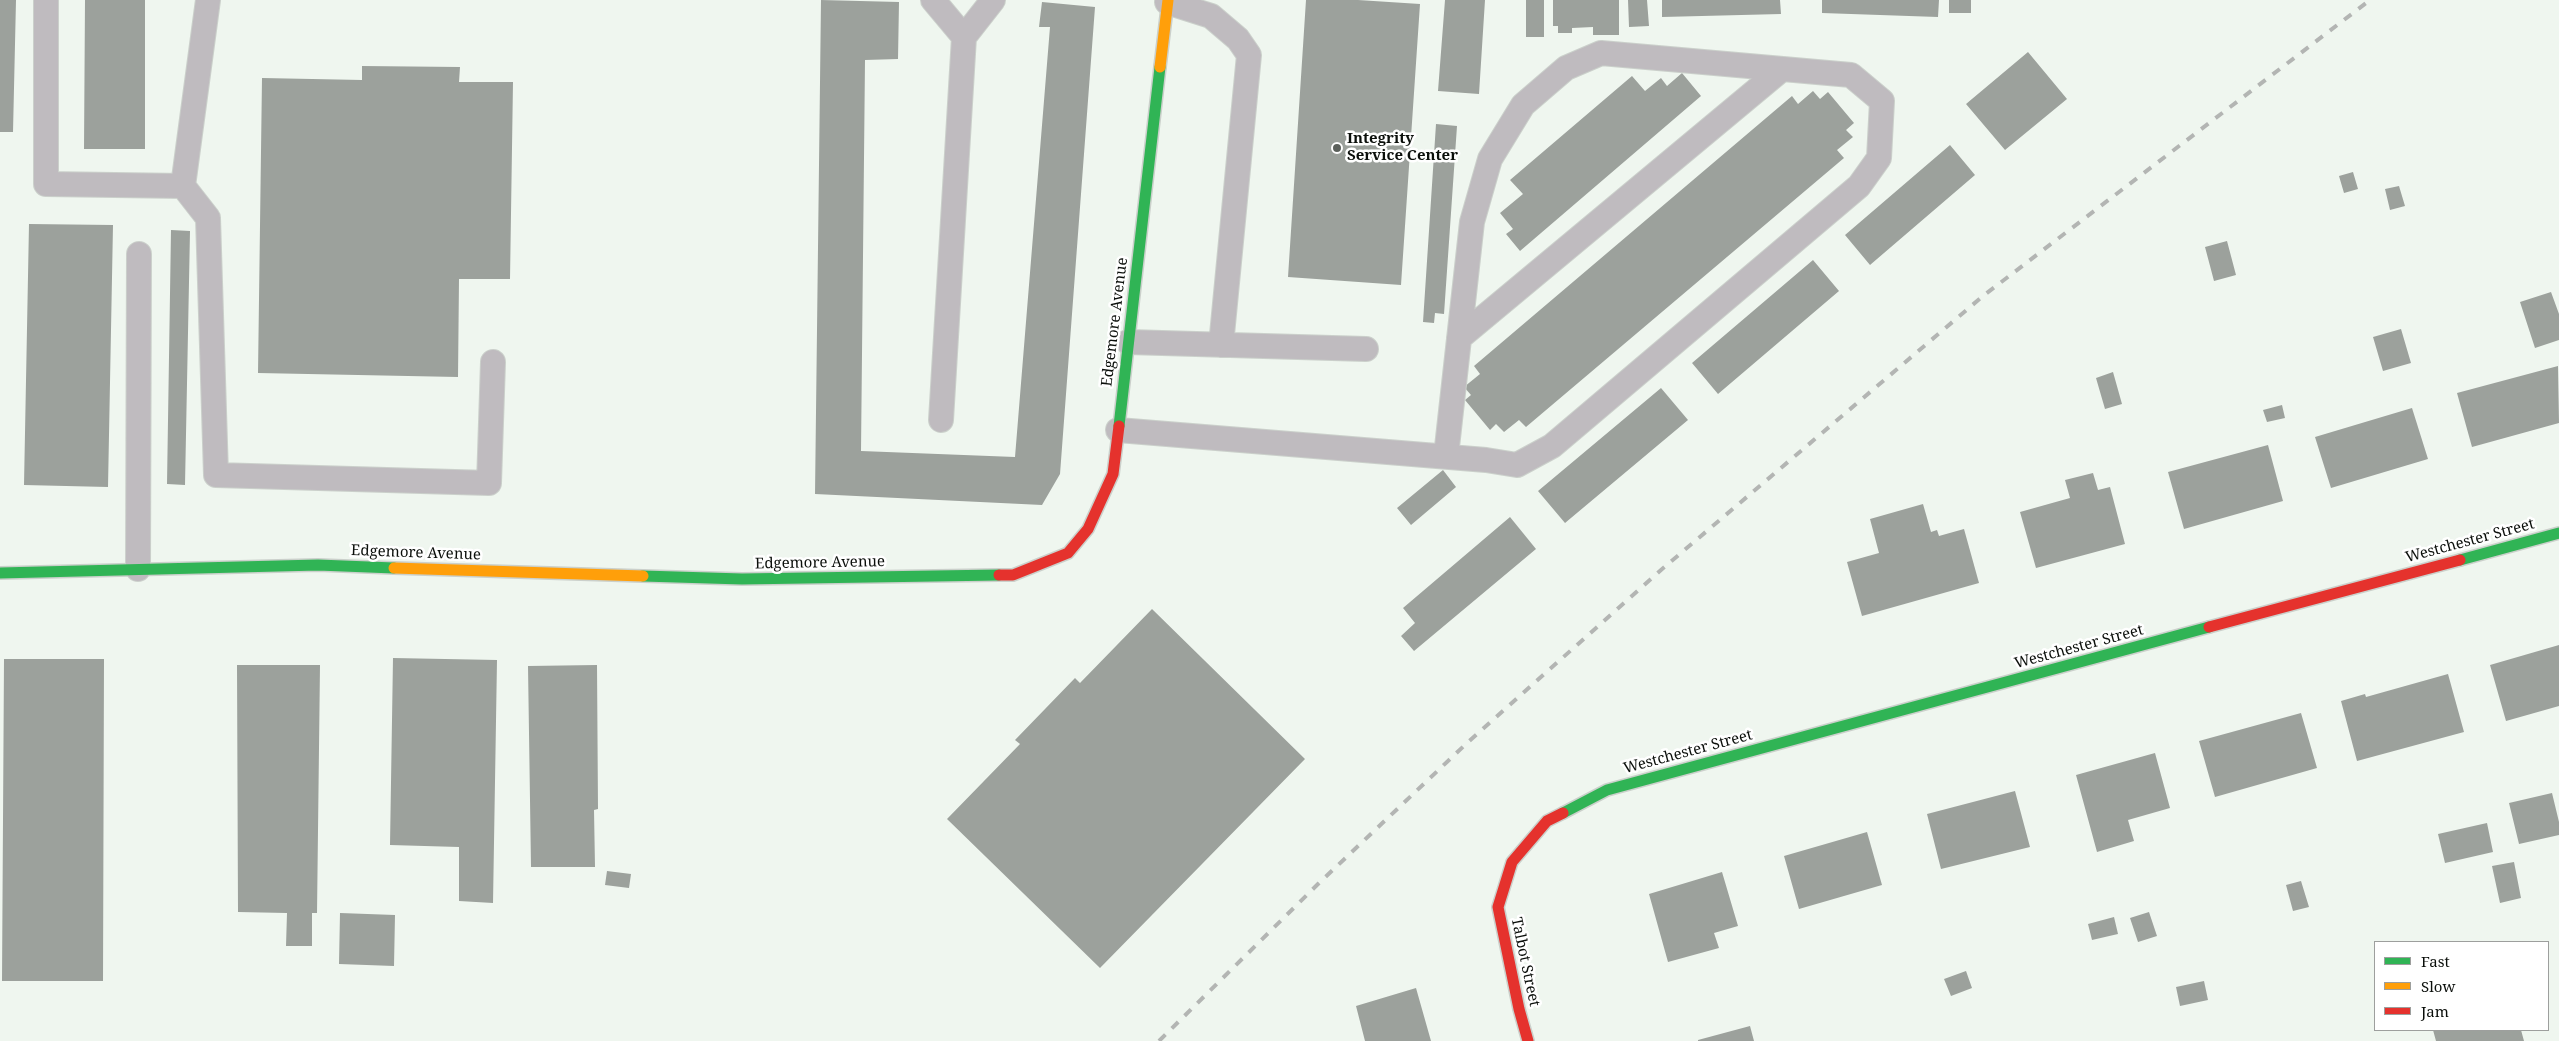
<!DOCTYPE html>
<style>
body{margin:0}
#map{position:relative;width:2559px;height:1041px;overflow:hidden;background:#eff6ef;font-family:"Noto Serif",serif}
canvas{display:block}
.legend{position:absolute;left:2374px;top:941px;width:175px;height:90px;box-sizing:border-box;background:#fff;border:1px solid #9d9f9d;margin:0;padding:6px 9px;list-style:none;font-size:15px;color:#0b0f0b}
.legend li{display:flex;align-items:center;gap:10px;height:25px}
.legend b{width:25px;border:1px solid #9d9f9d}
</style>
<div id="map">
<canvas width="2559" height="1041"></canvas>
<ul class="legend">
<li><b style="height:6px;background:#30b455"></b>Fast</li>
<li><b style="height:6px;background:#ff9f0a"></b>Slow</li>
<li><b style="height:6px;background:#e5322d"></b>Jam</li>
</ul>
</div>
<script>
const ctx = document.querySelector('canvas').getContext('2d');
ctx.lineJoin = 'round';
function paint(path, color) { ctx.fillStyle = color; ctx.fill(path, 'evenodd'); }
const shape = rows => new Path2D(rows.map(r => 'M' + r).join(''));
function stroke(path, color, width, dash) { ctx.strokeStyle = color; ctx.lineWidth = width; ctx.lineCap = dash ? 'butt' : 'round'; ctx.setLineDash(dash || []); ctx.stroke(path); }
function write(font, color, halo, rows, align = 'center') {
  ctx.font = font + ' "Noto Serif",serif'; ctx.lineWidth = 5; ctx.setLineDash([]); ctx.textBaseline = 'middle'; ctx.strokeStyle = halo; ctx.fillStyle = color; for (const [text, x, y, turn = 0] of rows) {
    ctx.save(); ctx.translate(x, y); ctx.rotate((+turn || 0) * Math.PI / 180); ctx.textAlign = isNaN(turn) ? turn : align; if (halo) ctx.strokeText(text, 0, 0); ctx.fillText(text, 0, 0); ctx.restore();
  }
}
paint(shape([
 [0,0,16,0,13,132,0,132],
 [85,0,145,0,145,149,84,149],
 [821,0,899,2,898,59,865,60,861,451,1015,457,1050,27,1039,27,1042,2,1095,7,1060,474,1042,505,815,494],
 [1306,0,1358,0,1420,4,1401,285,1288,277],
 [1445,0,1485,0,1479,94,1438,91],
 [1526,0,1544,0,1544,37,1526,37],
 [1553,0,1619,0,1619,35,1593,35,1593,27,1572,28,1572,33,1558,33,1558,26,1553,26],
 [1628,0,1647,0,1649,26,1629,27],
 [1662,0,1780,0,1781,14,1662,17],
 [1822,0,1939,0,1938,17,1822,13],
 [1949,0,1971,0,1971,13,1949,13],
 [2028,52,2067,99,2005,150,1966,104],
 [362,66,460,67,459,82,513,82,510,279,459,279,458,377,258,373,262,78,362,80],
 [1682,73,1701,96,1520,251,1506,234,1513,229,1500,213,1523,194,1510,180,1632,76,1645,91,1661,78,1667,86],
 [1813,91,1820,99,1828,92,1854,123,1846,130,1853,137,1837,150,1844,158,1526,427,1519,420,1504,432,1496,424,1490,430,1465,400,1471,395,1464,387,1480,374,1474,366,1792,96,1798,104],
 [1436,124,1457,126,1444,314,1435,313,1434,323,1423,322],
 [1950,145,1975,175,1870,265,1845,235],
 [2353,172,2358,189,2344,193,2339,176],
 [2399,186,2405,206,2390,210,2385,189],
 [29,224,113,225,108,487,24,485],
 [171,230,190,231,185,485,167,484],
 [2227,241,2236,275,2214,281,2205,247],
 [1813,260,1839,291,1718,394,1692,363],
 [2551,292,2559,314,2559,340,2535,348,2520,302],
 [2401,329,2411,363,2383,371,2373,337],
 [2558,366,2559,423,2472,447,2457,393],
 [2113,372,2122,404,2105,409,2096,378],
 [1661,388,1688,420,1565,523,1538,491],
 [2282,405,2285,418,2267,422,2263,410],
 [2412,408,2428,459,2331,488,2315,437],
 [2268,445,2283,501,2184,529,2168,472],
 [1443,470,1456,487,1411,525,1397,508],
 [2093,473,2098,490,2110,487,2125,544,2036,568,2020,512,2070,498,2065,480],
 [1923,504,1931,532,1937,530,1939,536,1964,529,1979,583,1862,616,1847,562,1879,553,1870,519],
 [1510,517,1536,549,1414,651,1401,636,1415,623,1403,608],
 [1152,609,1305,759,1100,968,947,819,1020,744,1015,740,1075,678,1080,683],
 [2559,645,2559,706,2506,721,2490,665],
 [393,658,497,660,493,903,459,901,459,847,390,845],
 [4,659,104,659,103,981,2,981],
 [237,665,320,665,317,913,312,913,312,946,286,946,287,913,238,912],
 [597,665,598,809,594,810,595,867,531,867,528,666],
 [2448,674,2464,732,2357,761,2341,701,2365,694,2366,697],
 [2301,713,2317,768,2215,797,2199,741],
 [2155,753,2170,808,2128,820,2134,841,2097,852,2076,775],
 [2015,791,2030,847,1941,869,1927,814],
 [2552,793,2559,822,2559,835,2519,844,2509,803],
 [2487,823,2493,852,2445,863,2438,834],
 [1867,832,1882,885,1799,909,1784,856],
 [2514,862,2521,898,2500,903,2492,866],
 [607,871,631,874,629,888,605,885],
 [1722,872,1738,926,1714,933,1719,948,1668,962,1649,894],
 [2301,881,2309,907,2293,911,2286,885],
 [2149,912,2157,936,2138,942,2130,918],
 [340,913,395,915,394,966,339,964],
 [2114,917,2118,934,2092,940,2088,924],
 [1966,971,1972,988,1951,996,1944,979],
 [2204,981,2208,1000,2180,1006,2176,987],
 [1416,988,1431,1041,1365,1041,1356,1006],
 [1750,1026,1754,1041,1698,1041,1698,1040],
 [2433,1030,2521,1030,2524,1041,2436,1041]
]), '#9ca19c');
const lane = shape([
 [46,0,46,184,183,186],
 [208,0,183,186,208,218,216,475,489,483,493,362],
 [933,0,964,37],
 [1167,2,1211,16,1238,39,1249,55,1221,345],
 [1459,338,1782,69],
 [1128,342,1366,349],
 [941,420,964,37,993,0],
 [1118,430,1486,460,1517,465,1552,446,1859,186,1879,158,1882,101,1851,75,1601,53,1566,68,1523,105,1490,159,1472,222,1446,456],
 [138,569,139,254]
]);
const fast = shape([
 [1119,426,1160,67],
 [2460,560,2559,533],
 [0,573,318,565,394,568],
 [643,576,742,579,999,575],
 [1563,813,1607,790,2209,627]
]);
const slow = shape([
 [1160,67,1168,0],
 [394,568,643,576]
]);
const jam = shape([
 [999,575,1013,575,1068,553,1088,529,1113,474,1119,426],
 [2209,627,2460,560],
 [1528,1041,1519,1009,1498,907,1512,862,1547,821,1563,813]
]);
stroke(lane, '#cbd0cb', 26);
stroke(fast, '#cbd0cb', 14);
stroke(slow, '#cbd0cb', 14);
stroke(jam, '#cbd0cb', 14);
stroke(lane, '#bfbbbf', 24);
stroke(fast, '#30b455', 11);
stroke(slow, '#ff9f0a', 11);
stroke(jam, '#e5322d', 11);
stroke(shape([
 [1159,1041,1318,884,1467,743,1661,570,1983,296,2370,0]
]), '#b3b5b3', 4, [9, 9]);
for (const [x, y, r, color] of [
 [1337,148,5,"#5b605b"]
]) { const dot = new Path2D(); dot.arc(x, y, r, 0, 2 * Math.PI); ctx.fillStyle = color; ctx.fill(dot); stroke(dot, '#fff', 2); }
write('bold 15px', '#0b0f0b', '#fff', [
 ["Integrity",1347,139],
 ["Service Center",1347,156]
], 'left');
write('15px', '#0b0f0b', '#fff', [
 ["Edgemore Avenue",1115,322,-83],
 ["Westchester Street",2470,541,-15],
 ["Edgemore Avenue",416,553,2],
 ["Edgemore Avenue",820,563,-1],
 ["Westchester Street",2079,647,-15],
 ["Westchester Street",1688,752,-15],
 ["Talbot Street",1525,962,78]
]);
</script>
